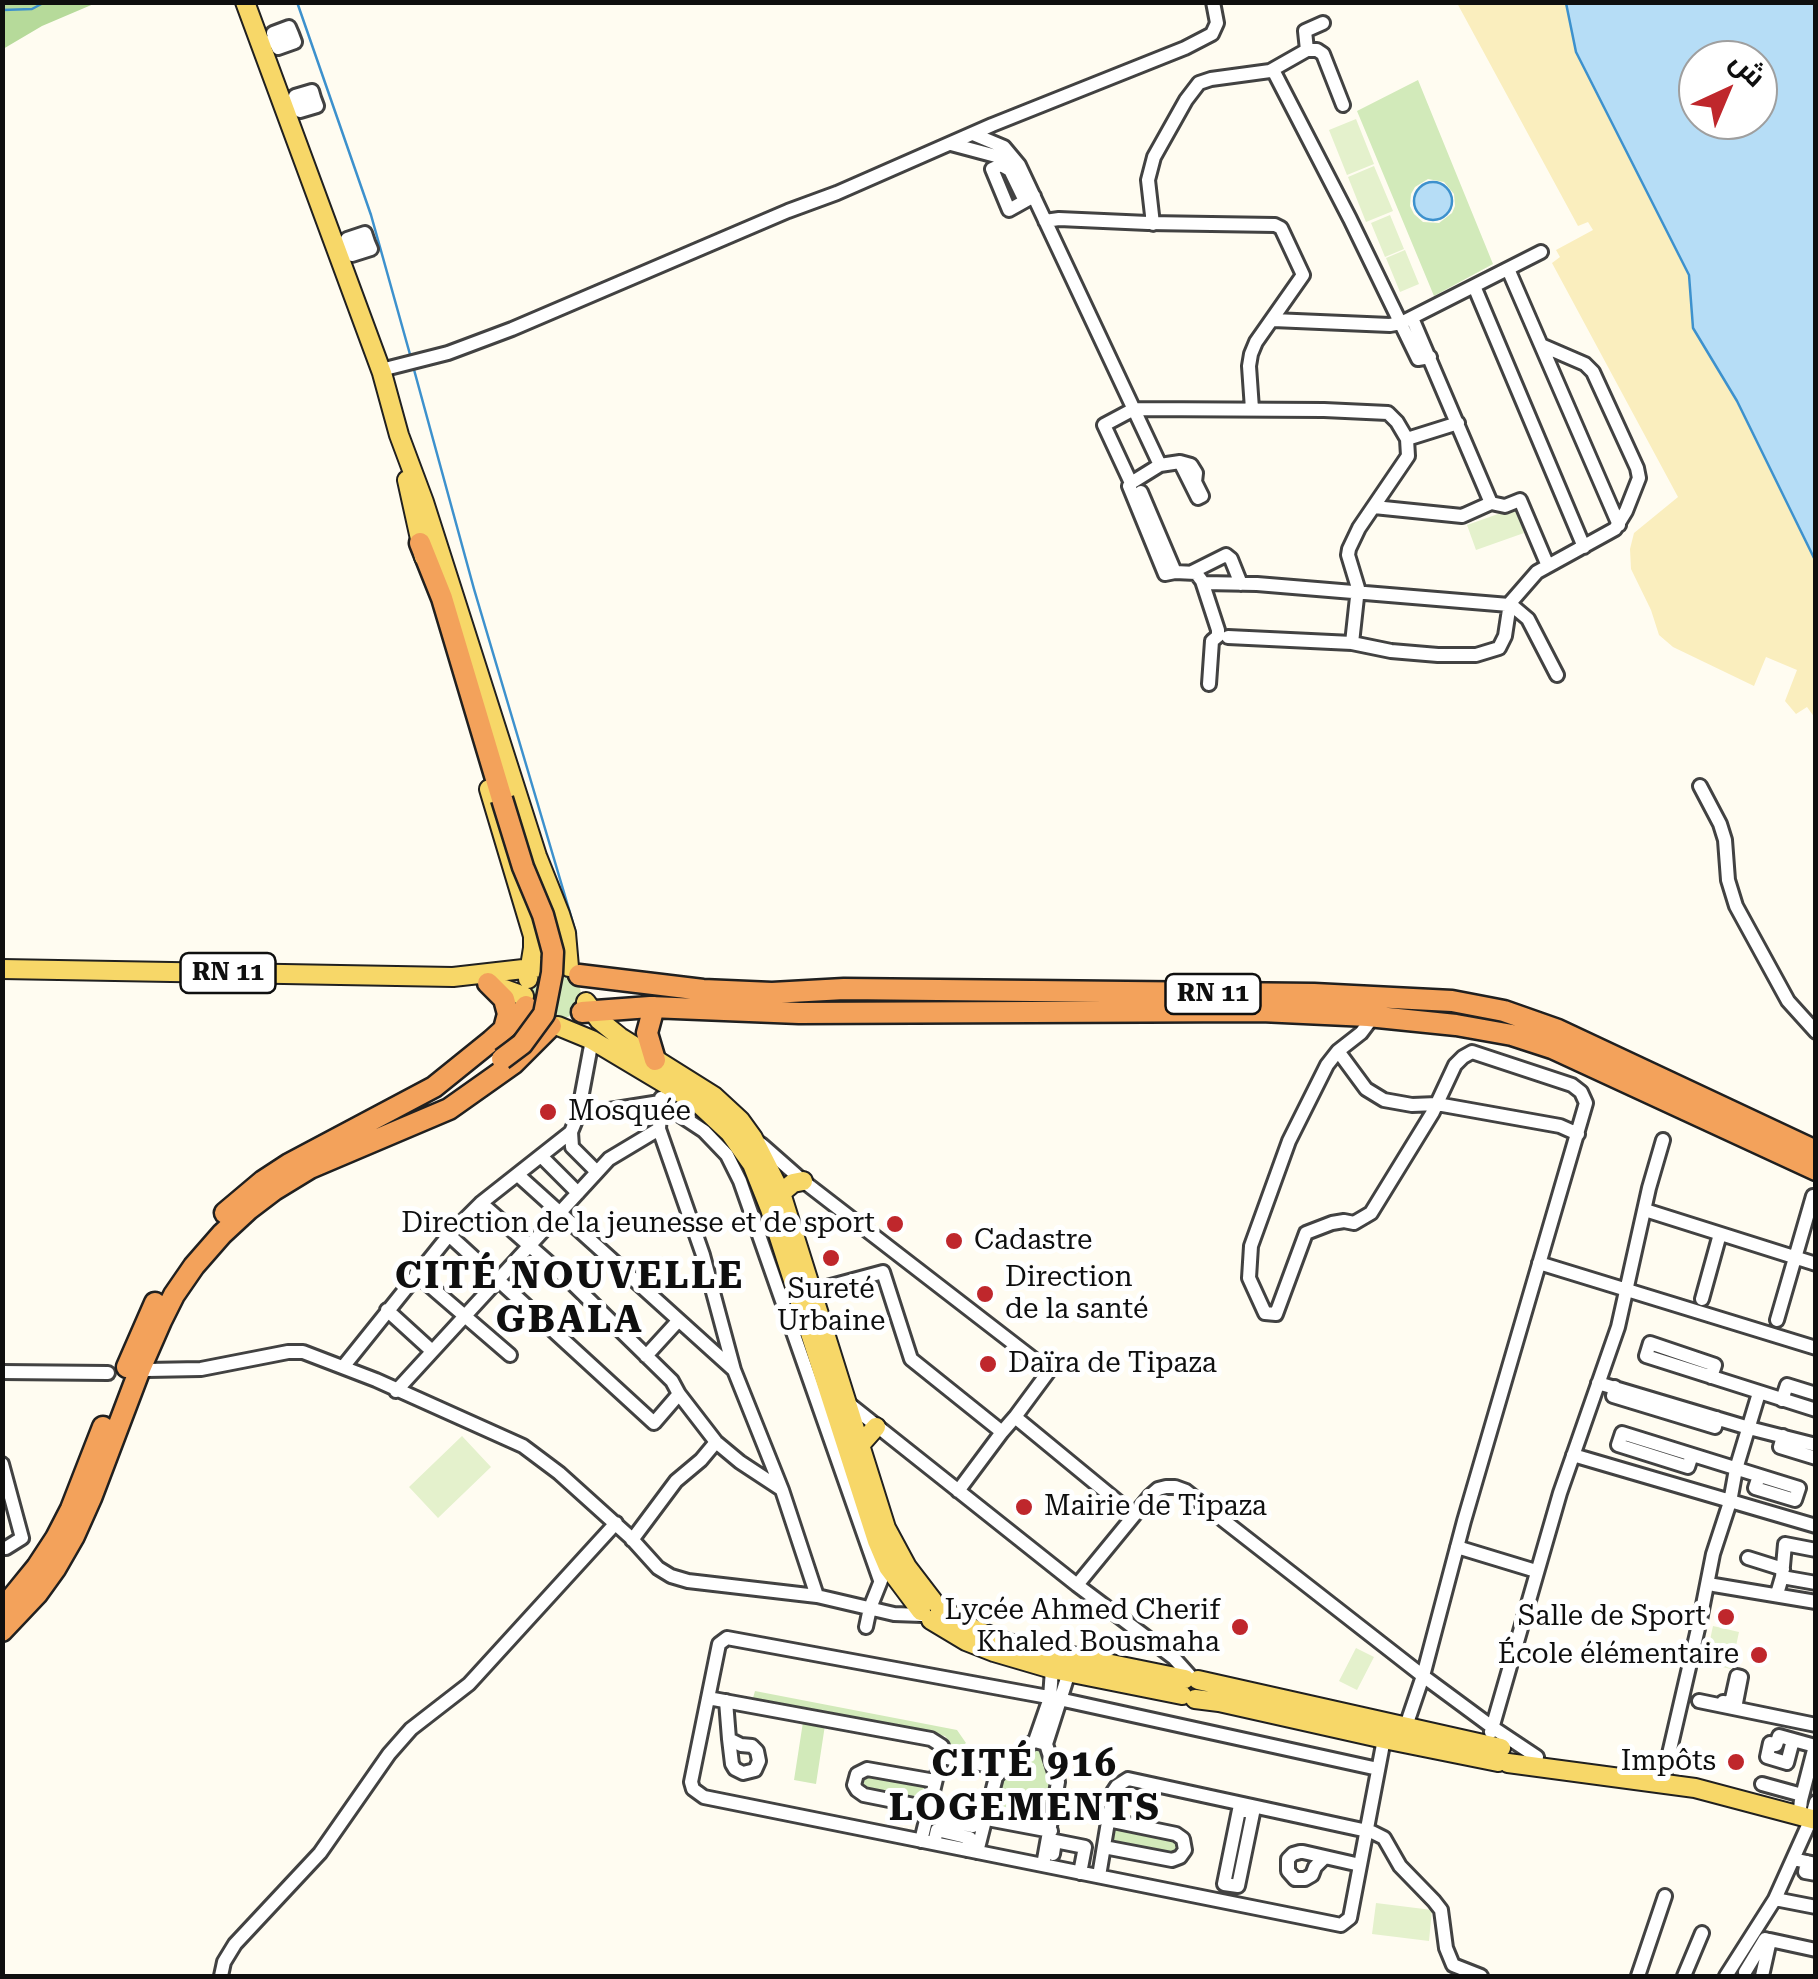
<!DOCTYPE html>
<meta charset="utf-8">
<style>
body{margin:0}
#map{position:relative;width:1818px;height:1979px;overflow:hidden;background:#fffcf1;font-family:"Roboto Serif",Cairo,serif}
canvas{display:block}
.frame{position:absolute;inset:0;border:5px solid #0f0f0f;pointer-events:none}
.north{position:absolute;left:1678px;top:40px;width:100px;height:100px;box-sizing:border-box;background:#fff;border:2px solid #9f9f9f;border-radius:50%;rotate:44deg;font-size:28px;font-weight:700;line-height:40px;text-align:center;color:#0f0f0f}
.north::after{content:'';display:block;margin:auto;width:35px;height:45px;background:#bf272c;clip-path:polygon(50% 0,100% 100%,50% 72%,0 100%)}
</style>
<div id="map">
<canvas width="1818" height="1979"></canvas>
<div class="frame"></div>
<div class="north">ش</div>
</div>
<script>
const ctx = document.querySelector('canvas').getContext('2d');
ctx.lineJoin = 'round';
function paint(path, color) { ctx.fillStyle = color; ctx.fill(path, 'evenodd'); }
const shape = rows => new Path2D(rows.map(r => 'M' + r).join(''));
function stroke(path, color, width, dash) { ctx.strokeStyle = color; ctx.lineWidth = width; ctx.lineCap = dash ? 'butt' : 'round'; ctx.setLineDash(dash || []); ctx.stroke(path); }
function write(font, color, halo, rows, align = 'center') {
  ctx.font = font + ' "Roboto Serif",serif'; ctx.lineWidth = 10; ctx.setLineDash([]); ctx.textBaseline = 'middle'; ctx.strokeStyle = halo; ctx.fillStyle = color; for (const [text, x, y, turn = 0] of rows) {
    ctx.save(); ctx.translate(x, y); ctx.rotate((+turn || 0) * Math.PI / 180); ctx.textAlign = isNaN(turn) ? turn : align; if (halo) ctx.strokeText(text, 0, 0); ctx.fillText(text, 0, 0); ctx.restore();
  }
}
paint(shape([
 [1418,80,1493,264,1434,296,1357,111],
 [1428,179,1444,182,1454,194,1455,206,1452,213,1439,223,1423,222,1414,214,1410,206,1411,194,1415,187],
 '531 995a25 25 0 1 1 50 0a25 25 0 1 1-50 0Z',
 [755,1691,957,1730,966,1743,951,1754,950,1742,945,1736,753,1698],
 [803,1722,825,1725,816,1784,794,1780],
 [1032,1746,1041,1751,1053,1781,1045,1824,991,1814,998,1784],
 [869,1775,927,1787,924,1801,866,1789,862,1782,863,1778],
 [1115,1828,1172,1841,1176,1843,1178,1849,1176,1853,1170,1855,1112,1842]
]), '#d2eaba');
paint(shape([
 [2,3,3,2,96,3,42,26,3,49]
]), '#b6da9a');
paint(shape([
 [1457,3,1566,3,1576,52,1689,275,1693,328,1737,401,1815,560,1815,718,1807,707,1796,714,1785,701,1797,670,1766,657,1754,686,1673,647,1659,635,1651,610,1631,569,1630,549,1634,533,1678,497,1552,263,1560,257,1556,250,1593,230,1588,222,1578,226]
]), '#faeebe');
paint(shape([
 [1356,119,1374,164,1347,175,1329,130],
 [1374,166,1393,211,1366,222,1348,177],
 [1390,215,1404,249,1385,257,1371,223],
 [1405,250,1419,284,1400,292,1386,258],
 [1515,508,1524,533,1476,550,1467,525],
 [462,1436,491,1467,438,1518,409,1487],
 [1713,1626,1739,1632,1731,1669,1705,1663],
 [1356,1648,1374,1657,1357,1690,1339,1681],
 [1376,1903,1432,1910,1429,1941,1372,1934]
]), '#e4f1cc');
const water = shape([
 [1566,3,1815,3,1815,560,1737,401,1693,328,1689,275,1576,52,1566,3],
 [1698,60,1758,60,1758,120,1698,120,1698,60],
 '1414 201a19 19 0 1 1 38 0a19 19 0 1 1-38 0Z'
]);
paint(water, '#b6ddf6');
stroke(water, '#3d91cd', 2.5);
stroke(shape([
 [297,2,371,215,411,358],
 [2,10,32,9,45,2],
 [413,366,474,589,576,933]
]), '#3d91cd', 2.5);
const minor = shape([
 [261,45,275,40,292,34,295,42,278,48,275,40,273,33,289,27,292,34],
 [1307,50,1305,31,1323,23],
 [1273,70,1350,219,1418,359,1430,357],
 [283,109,293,105,298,104,314,98,317,106,300,111,298,104,295,96,312,91,314,98],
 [973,134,1004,147,1019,165,1160,465,1131,483],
 [951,144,996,156,1010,163],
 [1025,201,1010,170,1001,165,992,169,1009,210,1018,205,1025,201,1034,196],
 [1045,221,1059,219,1148,223,1275,225,1281,228,1303,275,1256,342,1251,354,1249,366,1252,409],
 [1153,224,1148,180,1154,157,1186,100,1199,83,1211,79,1270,71,1307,50,1317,50,1323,54,1343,105],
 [337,252,350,248,368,242,371,249,352,255,350,248,347,239,365,233,368,242],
 [1508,269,1619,525],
 [1474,286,1584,547],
 [1412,318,1491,503,1505,506,1520,500,1548,566],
 [1273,320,1390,325,1401,323,1541,252],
 [381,370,448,353,512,329,788,211,837,193,992,125,1185,48,1212,34,1217,23,1213,2],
 [1407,439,1458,423],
 [1160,465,1180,462,1191,465,1196,473,1195,482,1202,496,1198,498,1180,462],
 [1141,492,1175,572,1196,573,1202,581,1218,630,1218,636,1212,641,1209,684],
 [1374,507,1462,516,1491,503],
 [1175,572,1165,574,1129,486,1131,483,1104,425,1134,409,1324,410,1388,413,1397,422,1407,439,1408,456,1359,528,1349,549,1348,555,1358,588,1352,643],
 [1192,572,1226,555,1231,559,1241,584],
 [1203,583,1257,584,1509,605,1515,608,1528,619,1557,675],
 [1228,637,1352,643,1391,651,1438,655,1476,655,1499,648,1505,636,1510,603,1537,572,1615,529,1626,511,1639,478,1637,468,1593,372,1585,364,1541,345],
 [1700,786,1720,824,1725,840,1728,880,1736,906,1788,1001,1816,1032],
 [1373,1017,1361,1033,1338,1051,1327,1065,1289,1141,1251,1246,1249,1278,1265,1313,1276,1314,1306,1233,1332,1223,1344,1221,1354,1223,1371,1213,1433,1112,1455,1065,1463,1057,1472,1052,1572,1085,1581,1092,1586,1103,1464,1521,1423,1676,1406,1726],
 [1338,1051,1366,1089,1384,1100,1412,1105,1437,1104,1560,1126,1578,1134],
 [661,1098,659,1129,703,1255,734,1370,782,1490,817,1596],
 [578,1115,660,1102,704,1131,727,1155,740,1181,880,1580],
 [571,1132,572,1147,597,1172],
 [761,1144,803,1181,1049,1371,1015,1417,1134,1515],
 [542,1157,578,1193],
 [518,1175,734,1370],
 [481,1203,572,1283,672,1381,679,1394,716,1442,740,1462,781,1489],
 [1645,1210,1816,1264],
 [449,1235,654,1423,679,1394],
 [1539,1263,1816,1348],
 [416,1274,510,1355],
 [812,1291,883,1272,911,1359,1002,1432,1015,1417],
 [1702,1299,1720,1234],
 [387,1310,432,1351],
 [1777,1320,1813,1196],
 [646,1356,678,1321],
 [343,1367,449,1235,481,1203,571,1132,578,1115,592,1040],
 [147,1370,201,1369,288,1352,303,1352,376,1380,523,1446,559,1473,630,1537,658,1568,671,1576,688,1581,817,1596,894,1614,922,1615],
 [2,1372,108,1373],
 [1711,1377,1715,1365,1650,1343,1646,1356,1816,1410],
 [1598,1383,1749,1428,1816,1445],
 [1615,1387,1613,1396,1715,1427,1717,1418],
 [396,1391,609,1159,659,1129],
 [1782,1400,1787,1385,1816,1394],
 [848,1403,1077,1585],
 [1783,1436,1780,1447,1816,1458],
 [1573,1455,1816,1526],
 [1692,1455,1688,1467,1618,1445,1622,1433,1799,1488,1795,1500,1755,1488,1759,1476],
 [2,1464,22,1538,6,1548,2,1548],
 [958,1491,1002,1432],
 [632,1540,676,1481,701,1460,716,1442],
 [1457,1547,1536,1571],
 [1748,1558,1783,1569],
 [1782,1577,1816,1583],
 [1714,1585,1816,1602],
 [1777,1594,1782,1577,1785,1544,1816,1550],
 [866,1627,870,1608,884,1573],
 [1191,1677,1174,1658,1077,1585,1150,1496,1158,1489,1166,1487,1175,1487,1186,1491,1423,1676,1492,1727,1537,1757],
 [708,1698,931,1739,942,1746,942,1754,929,1808,864,1795,857,1790,854,1785,857,1774,867,1769,935,1781],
 [726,1701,729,1739,732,1764,735,1769,743,1773,755,1770,759,1761,757,1751,752,1746,741,1745,729,1739],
 [1699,1701,1816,1725],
 [1723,1702,1731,1703,1737,1676,1741,1677,1735,1708],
 [1491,1732,1560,1493,1618,1327,1649,1188,1663,1140],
 [1793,1740,1787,1763,1767,1757,1770,1743,1776,1745,1779,1736,1815,1746,1801,1800,1799,1817],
 [1035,1741,1050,1698,1052,1669],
 [1046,1744,1069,1672],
 [942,1757,1002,1768],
 [1378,1769,1059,1699,727,1638,719,1644,691,1782,693,1789,704,1797,1341,1925,1350,1918,1384,1739],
 [1662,1784,1700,1620,1713,1554,1730,1502,1736,1469,1759,1393],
 [1762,1784,1802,1795],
 [941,1810,939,1819,973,1826,975,1817],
 [1246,1811,1253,1813,1238,1886,1224,1884,1239,1810,1246,1811,1246,1807],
 [921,1841,929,1808,1051,1831],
 [934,1843,937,1830,970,1838,967,1850],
 [1104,1847,1172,1860,1180,1857,1185,1850,1183,1839,1176,1834,1108,1820],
 [977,1852,996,1777,1022,1749,1035,1741,1046,1744,1058,1782,1043,1865],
 [1053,1854,1055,1841,1085,1847,1080,1873],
 [1325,1857,1315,1867,1312,1875,1305,1879,1295,1879,1288,1871,1288,1859,1293,1854,1300,1852,1303,1852,1360,1865],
 [1793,1859,1816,1864],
 [1807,1862,1805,1872,1816,1874],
 [1099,1876,1113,1792,1117,1786,1128,1779,1372,1832,1384,1838,1400,1866,1434,1901,1441,1910,1446,1948,1453,1965,1481,1976],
 [1775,1899,1816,1907],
 [1745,1972,1765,1939,1768,1940],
 [221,1976,224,1962,235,1944,320,1853,389,1754,411,1729,469,1684,616,1523],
 [1638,1976,1665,1896],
 [1684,1976,1702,1933],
 [1726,1976,1775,1899,1811,1819,1816,1802],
 [1762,1976,1770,1940,1816,1950]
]);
const major = shape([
 [245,2,382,373,399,435,424,502,537,856,560,914,566,933,569,967],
 [407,480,424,557],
 [489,789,533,936,533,948,528,979],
 [2,969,453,977,541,967],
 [488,983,524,996],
 [586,1002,599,1020,620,1037,714,1096,740,1120,753,1138,781,1193,886,1528,907,1567,933,1601],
 [558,1026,592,1040,699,1104,730,1133,752,1164,770,1209,877,1541,888,1567,921,1611],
 [781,1193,793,1183,803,1181],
 [860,1445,876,1427],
 [939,1607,974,1629,1008,1643,1185,1679],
 [931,1620,966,1641,994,1652,1052,1669,1182,1695],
 [1198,1680,1501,1748],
 [1195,1699,1219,1702,1384,1739,1498,1762],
 [1508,1763,1695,1788,1816,1820]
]);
const highway = shape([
 [420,543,442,598,502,799],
 [579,975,703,990,772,993,844,989,1314,994,1452,1001,1504,1011,1558,1030,1816,1151],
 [488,983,504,999,508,1014,504,1029],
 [654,1007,647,1033,655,1060],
 [582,1012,650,1007,799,1013,1261,1011,1368,1016,1456,1025,1512,1035,1552,1048,1816,1170],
 [225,1213,263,1181,289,1164,434,1087,491,1041,520,1015,526,1006],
 [127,1367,155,1303],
 [2,1610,37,1567,56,1538,71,1509,103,1427],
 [2,1631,37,1594,55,1569,74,1536,91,1498,140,1369,161,1321,174,1295,194,1266,222,1234,249,1209,274,1190,310,1168,449,1109,514,1063,551,1026]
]);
stroke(minor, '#424242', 18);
stroke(major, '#202020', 22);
stroke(highway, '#202020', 25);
stroke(minor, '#fff', 12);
stroke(major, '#f7d768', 18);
stroke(highway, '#f3a25b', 20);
const highwayBridge = shape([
 [502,799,523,867,543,915,553,952,552,973,544,1014,522,1044,502,1059]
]);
stroke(highwayBridge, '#202020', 25, []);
stroke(highwayBridge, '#f3a25b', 20);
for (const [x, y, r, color] of [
 [548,1112,10,"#bf272c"],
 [895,1224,10,"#bf272c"],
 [954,1241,10,"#bf272c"],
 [831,1258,10,"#bf272c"],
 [985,1294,10,"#bf272c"],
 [988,1364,10,"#bf272c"],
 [1024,1507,10,"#bf272c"],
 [1726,1617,10,"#bf272c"],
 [1240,1627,10,"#bf272c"],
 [1759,1655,10,"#bf272c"],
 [1736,1762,10,"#bf272c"]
]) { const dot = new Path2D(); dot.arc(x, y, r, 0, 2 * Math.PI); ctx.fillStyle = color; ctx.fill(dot); stroke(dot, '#fff', 4); }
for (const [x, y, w] of [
 [228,973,95],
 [1213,994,95]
]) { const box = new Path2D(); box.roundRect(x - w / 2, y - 20, w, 40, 8); ctx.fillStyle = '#fff'; ctx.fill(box); stroke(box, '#0f0f0f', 2.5); }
write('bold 25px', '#0f0f0f', null, [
 ["RN 11",228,973],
 ["RN 11",1213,994]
]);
write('28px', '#0f0f0f', '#fff', [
 ["Mosquée",568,1112],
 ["Direction de la jeunesse et de sport",875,1224,"right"],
 ["Cadastre",974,1241],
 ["Direction",1005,1278],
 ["de la santé",1005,1310],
 ["Sureté",831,1290,"center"],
 ["Urbaine",831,1322,"center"],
 ["Daïra de Tipaza",1008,1364],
 ["Mairie de Tipaza",1044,1507],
 ["Lycée Ahmed Cherif",1220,1611,"right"],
 ["Khaled Bousmaha",1220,1643,"right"],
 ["Salle de Sport",1706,1617,"right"],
 ["École élémentaire",1739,1655,"right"],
 ["Impôts",1716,1762,"right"]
], 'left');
ctx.letterSpacing = '2.5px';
write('bold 38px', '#0f0f0f', '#fff', [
 ["CITÉ NOUVELLE",570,1277],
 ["GBALA",570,1321],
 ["CITÉ 916",1025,1765],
 ["LOGEMENTS",1025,1809]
]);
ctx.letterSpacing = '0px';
</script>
